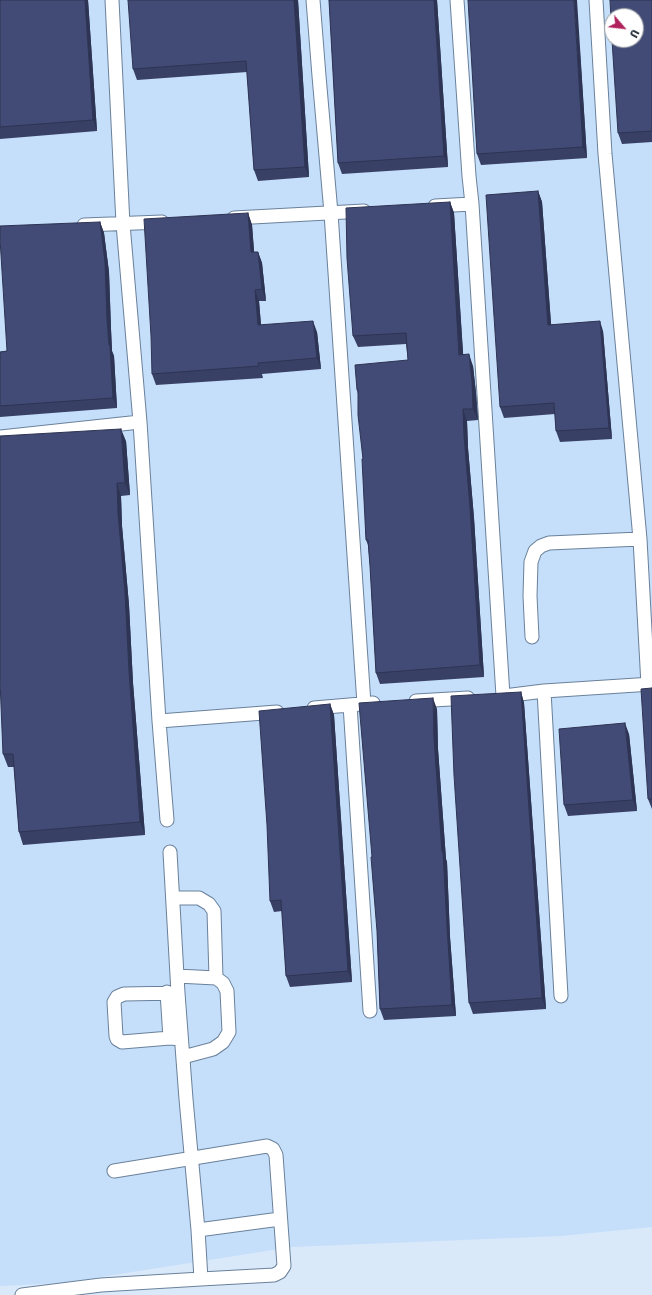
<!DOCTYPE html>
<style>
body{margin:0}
#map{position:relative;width:652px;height:1295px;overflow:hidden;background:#d9e9fa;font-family:"Fira Sans",sans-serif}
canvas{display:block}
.north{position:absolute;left:604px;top:8px;width:40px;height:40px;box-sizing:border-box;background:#fff;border:1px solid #a1a5a9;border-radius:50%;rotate:118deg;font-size:11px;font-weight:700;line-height:16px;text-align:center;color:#151e29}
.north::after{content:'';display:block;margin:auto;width:14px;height:18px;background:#af225c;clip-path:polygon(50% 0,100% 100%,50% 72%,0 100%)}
</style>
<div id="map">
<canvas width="652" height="1295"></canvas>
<div class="north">U</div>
</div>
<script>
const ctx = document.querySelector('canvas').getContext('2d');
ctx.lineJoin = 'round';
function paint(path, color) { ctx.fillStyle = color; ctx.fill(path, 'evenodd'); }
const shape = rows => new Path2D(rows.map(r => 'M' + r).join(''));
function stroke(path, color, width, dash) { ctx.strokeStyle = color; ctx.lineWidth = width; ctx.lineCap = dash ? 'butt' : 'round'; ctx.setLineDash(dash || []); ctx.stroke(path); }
paint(shape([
 [0,0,652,0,652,1227,560,1236,292,1247,62,1283,0,1286],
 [612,16,636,16,636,40,612,40]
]), '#c5defa');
const minor = shape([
 [112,0,123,224,140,422,159,721,167,820],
 [313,0,319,76,331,213,364,704],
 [457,0,469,176,472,204,503,696],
 [596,0,605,154,640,539,648,685],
 [435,206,472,204],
 [234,218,364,211],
 [84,225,162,222],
 [0,437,140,422],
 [532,637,530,596,531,562,535,551,541,546,549,543,640,539],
 [544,691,561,996],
 [504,696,544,691,652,684],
 [416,701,468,698],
 [350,705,370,1011],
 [314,708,373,703],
 [159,721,277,712],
 [173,898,199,898,209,904,214,911,216,978],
 [177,976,216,978,223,983,227,991,229,1032,223,1042,213,1049,183,1057],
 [167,992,170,1038],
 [178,993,124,994,117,997,114,1002,116,1036,117,1039,122,1042,170,1038,181,1039],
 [114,1171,267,1146,273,1149,276,1155,284,1266,280,1272,274,1275,201,1279],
 [198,1230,280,1219],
 [22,1295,101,1285,201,1279,198,1230,186,1099,178,993,170,852]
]);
stroke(minor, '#6a819b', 15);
stroke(minor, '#fff', 13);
paint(shape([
 [0,0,88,0,97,131,0,139],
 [298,0,309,177,258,181,254,170,247,72,137,80,133,69],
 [329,0,437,0,448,167,342,174,338,163],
 [652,0,652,142,622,144,618,133],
 [580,52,587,158,481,165,477,154],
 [538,191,542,202,551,325,603,331,612,439,560,442,556,431,555,414,504,418,500,407],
 [450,202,454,213,463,355,473,366,476,393,478,420,467,421,468,448,474,518,484,677,380,684,376,673,370,566,368,545,366,540,363,459,358,394,357,390,408,360,406,344,358,347,353,336],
 [248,213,252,225,254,252,258,252,262,263,266,301,259,301,261,325,317,332,321,369,262,374,263,378,156,385,152,374],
 [100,222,104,233,109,272,111,329,112,351,114,356,117,408,0,417,0,352,7,351],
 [126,441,130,495,121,496,122,526,129,605,133,683,145,835,23,845,19,832,14,767,8,767,3,754],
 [652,688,652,809,648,799],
 [521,692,524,703,546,1009,473,1014,469,1003],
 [330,704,334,715,352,982,290,987,286,976,282,911,274,912,270,901],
 [437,709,438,749,446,859,447,862,450,937,456,1016,384,1020,380,1009,377,931],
 [629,734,637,811,568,816,564,805]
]), '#394065');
paint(shape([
 [85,0,88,0,97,131,93,120],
 [294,0,298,0,309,177,305,167],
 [434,0,437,0,448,167,444,156],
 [574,0,577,0,587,158,583,147],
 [538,191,542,202,552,336,548,325],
 [450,202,454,213,464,367,459,355],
 [248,213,252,225,255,263,251,252],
 [100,222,104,233,109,272,111,329,112,351,114,356,117,408,113,398],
 [258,252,262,263,266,301,262,289],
 [255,290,259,301,262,337,258,325],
 [313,321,317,332,321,369,317,358],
 [600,321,603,331,612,439,609,428],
 [469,354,473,366,476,393,478,420,473,409],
 [463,409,467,421,468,448,474,518,484,677,480,665,464,436],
 [121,429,126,441,130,495,125,483],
 [117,483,121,496,122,526,129,605,133,683,145,835,140,822,118,513],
 [521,692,524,703,546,1009,542,998],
 [433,698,437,709,438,749,446,859,447,862,450,937,456,1016,452,1005,442,852,434,738],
 [330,704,334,715,352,982,348,971],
 [625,723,629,734,637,811,633,800]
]), '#2e3453');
const building = shape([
 [0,0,85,0,93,120,0,127,0,0],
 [128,0,294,0,305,167,254,170,246,61,133,69,128,0],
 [329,0,434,0,444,156,338,163,329,0],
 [468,0,574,0,583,147,477,154,468,0],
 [610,0,652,0,652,131,618,133,612,40,636,40,636,16,612,16,612,39,610,0],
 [538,191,548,325,600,321,609,428,556,431,554,403,500,407,486,195,538,191],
 [450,202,459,355,469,354,472,381,473,409,463,409,464,436,470,507,480,665,376,673,370,566,368,540,366,540,362,459,363,459,358,415,358,390,357,390,355,365,408,360,406,333,353,336,347,258,346,208,450,202],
 [248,213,251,252,258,252,262,289,255,290,258,325,313,321,317,358,258,363,259,366,152,374,151,336,144,219,248,213],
 [100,222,105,262,107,319,109,345,110,345,113,398,0,406,0,352,7,351,0,239,0,226,100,222],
 [121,429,125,483,117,483,118,513,125,592,129,671,140,822,19,832,13,754,3,754,0,681,0,436,121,429],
 [652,688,652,799,648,799,641,689,652,688],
 [521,692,542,998,469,1003,454,775,451,696,521,692],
 [433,698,434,738,442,852,443,852,447,926,452,1005,380,1009,377,931,371,857,372,857,359,703,433,698],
 [330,704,348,971,286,976,281,900,270,901,267,825,259,711,330,704],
 [625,723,633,800,564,805,559,729,625,723]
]);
paint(building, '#424a76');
stroke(building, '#2e3453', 1);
</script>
